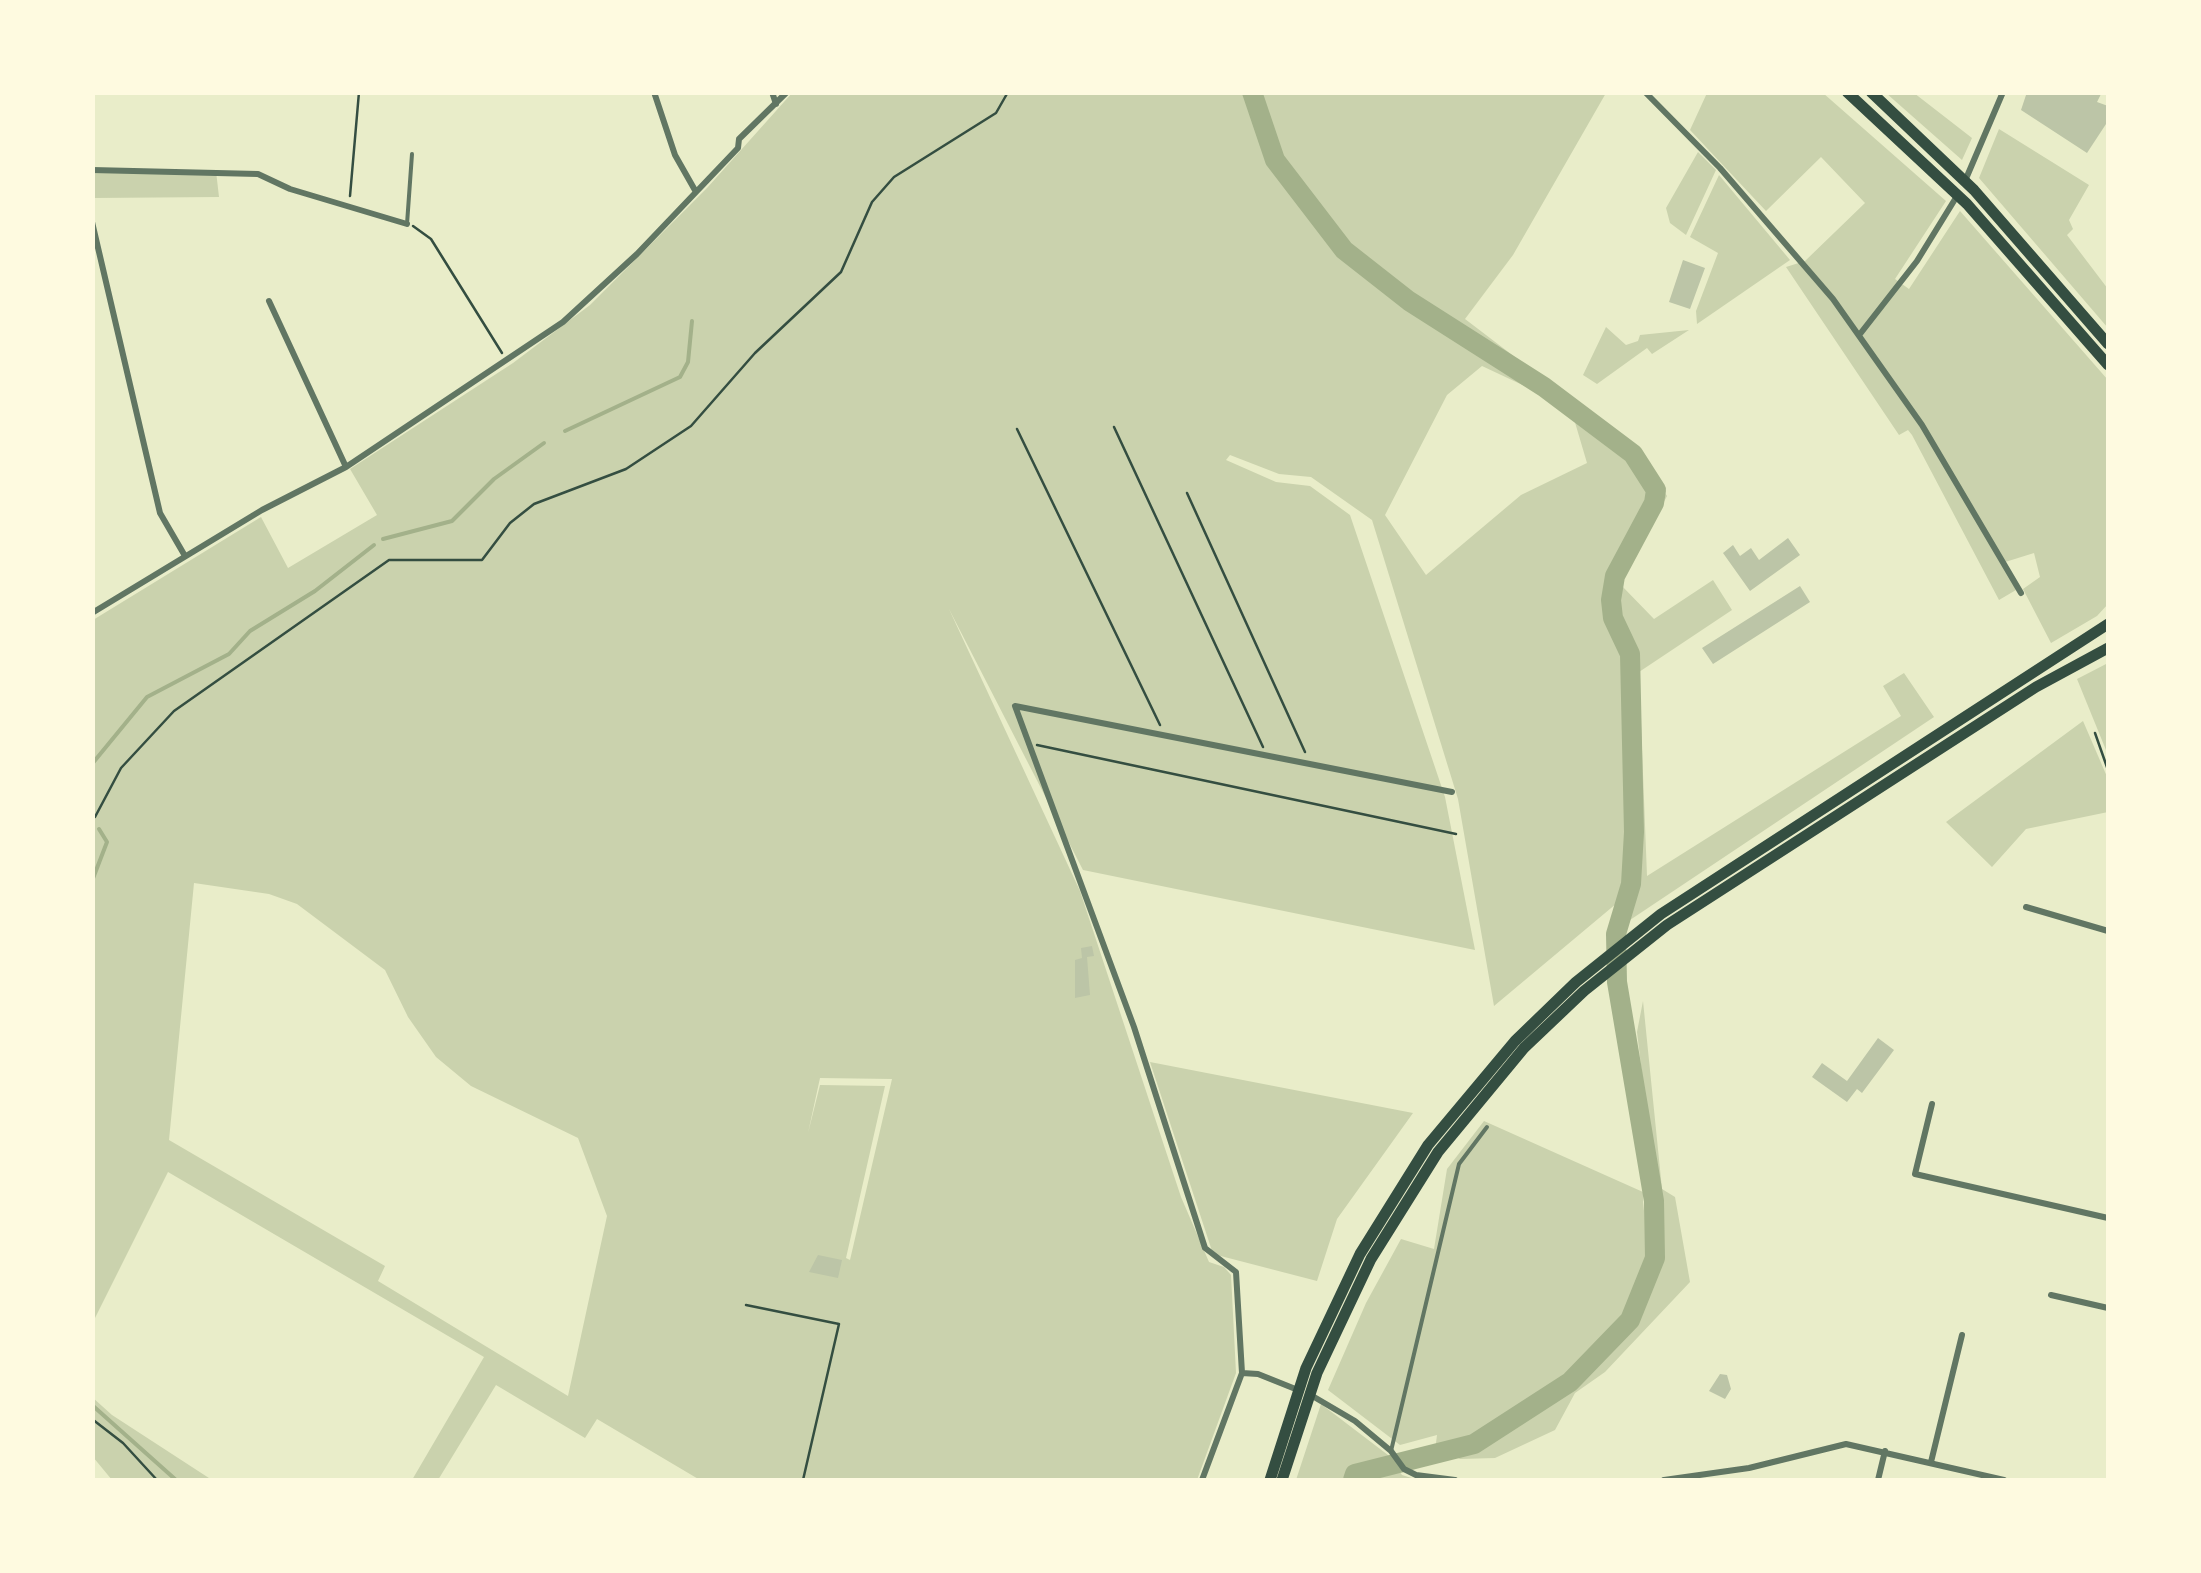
<!DOCTYPE html>
<style>
body{margin:0}
#map{position:relative;width:2201px;height:1573px;overflow:hidden;background:#e9edc9;font-family:"Sofia Sans Condensed",sans-serif}
canvas{display:block}
.frame{position:absolute;inset:0;border:95px solid #fefae0;pointer-events:none}
</style>
<div id="map">
<canvas width="2201" height="1573"></canvas>
<div class="frame"></div>
</div>
<script>
const ctx = document.querySelector('canvas').getContext('2d');
ctx.lineJoin = 'round';
function paint(path, color) { ctx.fillStyle = color; ctx.fill(path, 'evenodd'); }
const shape = rows => new Path2D(rows.map(r => 'M' + r).join(''));
function stroke(path, color, width, dash) { ctx.strokeStyle = color; ctx.lineWidth = width; ctx.lineCap = dash ? 'butt' : 'round'; ctx.setLineDash(dash || []); ctx.stroke(path); }
paint(shape([
 [792,93,1606,93,1513,255,1465,319,1637,450,1667,496,1621,585,1654,619,1713,580,1732,610,1639,672,1647,876,1901,716,1883,686,1904,673,1934,717,1630,920,1629,893,1494,1006,1458,799,1372,520,1311,477,1279,474,1230,455,1226,460,1276,482,1310,486,1350,515,1445,797,1475,950,1083,870,949,609,1080,891,1181,1197,1209,1262,1224,1267,1231,1275,1236,1373,1197,1480,700,1480,597,1419,585,1438,496,1385,438,1480,412,1480,484,1357,168,1172,93,1322,93,620,261,517,288,568,377,515,350,469,513,363,590,305,707,188],
 [1482,366,1531,389,1574,419,1587,463,1521,495,1426,575,1385,515,1447,395],
 [194,883,269,894,297,904,385,970,408,1017,436,1057,471,1086,578,1138,607,1216,568,1396,378,1281,385,1266,169,1140],
 [820,1078,892,1079,850,1260,846,1258,885,1086,820,1085,808,1133],
 [1707,93,1823,93,1946,201,1895,279,1909,289,1960,211,2108,380,2108,604,2097,616,2051,643,2023,589,2040,577,2034,553,2002,563,2016,590,1999,600,1912,435,1908,430,1899,435,1786,267,1805,261,1865,203,1821,157,1766,211,1690,130],
 [1886,93,1914,93,1972,138,1962,160],
 [1999,129,2089,185,2069,220,2073,229,2067,235,2108,289,2108,328,1979,178],
 [1698,152,1716,170,1686,235,1670,223,1666,208],
 [93,170,216,171,219,197,93,198],
 [1719,175,1790,260,1697,324,1696,311,1718,253,1690,237],
 [1606,327,1626,345,1638,341,1640,335,1689,330,1652,354,1647,348,1597,384,1583,375],
 [2108,663,2108,755,2077,679],
 [2083,721,2108,779,2108,812,2026,829,1992,867,1946,822],
 [1643,1001,1662,1189,1675,1197,1690,1282,1605,1372,1575,1393,1555,1430,1495,1458,1460,1459,1448,1453,1499,1432,1573,1384,1632,1321,1658,1258,1656,1191,1637,1032],
 [1150,1062,1413,1113,1337,1219,1317,1281,1213,1254],
 [1484,1121,1643,1192,1643,1211,1645,1192,1651,1192,1652,1258,1627,1319,1569,1381,1472,1442,1435,1451,1437,1435,1400,1445,1328,1390,1366,1303,1401,1239,1434,1249,1447,1169],
 [92,1397,112,1415,212,1480,112,1480,93,1457],
 [1321,1404,1388,1455,1402,1475,1418,1480,1296,1480]
]), '#cad2ad');
stroke(shape([
 [565,431,680,377,688,362,692,321],
 [383,539,452,521,494,479,544,443],
 [92,764,147,697,229,654,250,631,315,591,374,545],
 [92,881,107,842,99,829],
 [92,1405,176,1480]
]), '#a3b18a', 4);
stroke(shape([
 [1252,92,1275,160,1344,250,1409,301,1544,387,1633,454,1656,490,1654,503,1615,576,1611,600,1613,618,1630,654,1634,832,1631,884,1616,934,1617,982,1654,1201,1655,1258,1630,1320,1570,1382,1474,1444,1355,1474,1353,1480]
]), '#a3b18a', 20);
paint(shape([
 [2027,92,2102,92,2097,102,2108,106,2108,121,2087,153,2021,110],
 [1683,260,1705,268,1690,309,1669,302],
 [1788,538,1800,555,1750,591,1723,553,1733,545,1740,556,1751,548,1759,560],
 [1800,586,1810,602,1713,664,1702,648],
 [1092,946,1094,956,1087,957,1090,995,1075,998,1075,960,1082,958,1081,948],
 [1878,1038,1894,1050,1862,1093,1857,1089,1847,1102,1812,1077,1822,1063,1847,1081],
 [818,1255,842,1260,838,1278,809,1272],
 [1720,1374,1727,1375,1731,1389,1725,1399,1709,1391]
]), '#bcc5a7');
stroke(shape([
 [350,196,359,92],
 [413,226,431,239,502,353],
 [1114,427,1263,747],
 [1017,429,1160,725],
 [1187,493,1305,752],
 [2095,733,2108,770],
 [1037,745,1456,834],
 [95,817,121,768,174,711,389,560,482,560,510,523,534,504,626,469,691,426,755,353,841,272,872,202,894,177,996,113,1008,92],
 [746,1305,839,1324,803,1480],
 [92,1419,123,1443,157,1480]
]), '#344e41', 2.5);
stroke(shape([
 [407,224,412,154],
 [1391,1451,1459,1164,1487,1127]
]), '#617663', 4);
stroke(shape([
 [654,92,675,155,696,192],
 [772,92,776,104],
 [1645,92,1720,168,1833,299,1922,425,2021,593],
 [92,170,258,174,290,189,407,224],
 [1965,181,2003,92],
 [92,222,160,513,185,556],
 [269,301,346,467],
 [1860,334,1917,261,1957,196],
 [92,613,262,510,346,467,563,322,637,254,738,148,739,139,787,92],
 [2026,907,2108,931],
 [1932,1104,1915,1174,2108,1218],
 [2051,1295,2108,1308],
 [1242,1373,1258,1374,1298,1390],
 [1309,1394,1355,1421,1391,1451,1404,1469,1416,1475,1455,1480],
 [1931,1462,1962,1335],
 [1202,1480,1242,1373,1236,1272,1205,1248,1134,1027,1015,706,1452,792],
 [1664,1480,1749,1468,1846,1444,2004,1480],
 [1878,1480,1885,1451]
]), '#617663', 6);
stroke(shape([
 [1847,92,1967,204,2108,365],
 [1871,92,1974,190,2108,344]
]), '#344e41', 11);
stroke(shape([
 [1270,1480,1306,1368,1360,1254,1428,1145,1515,1041,1576,982,1661,914,2108,624],
 [1282,1480,1317,1373,1371,1259,1438,1152,1524,1048,1584,991,1667,925,2036,687,2108,648]
]), '#344e41', 11);
</script>
